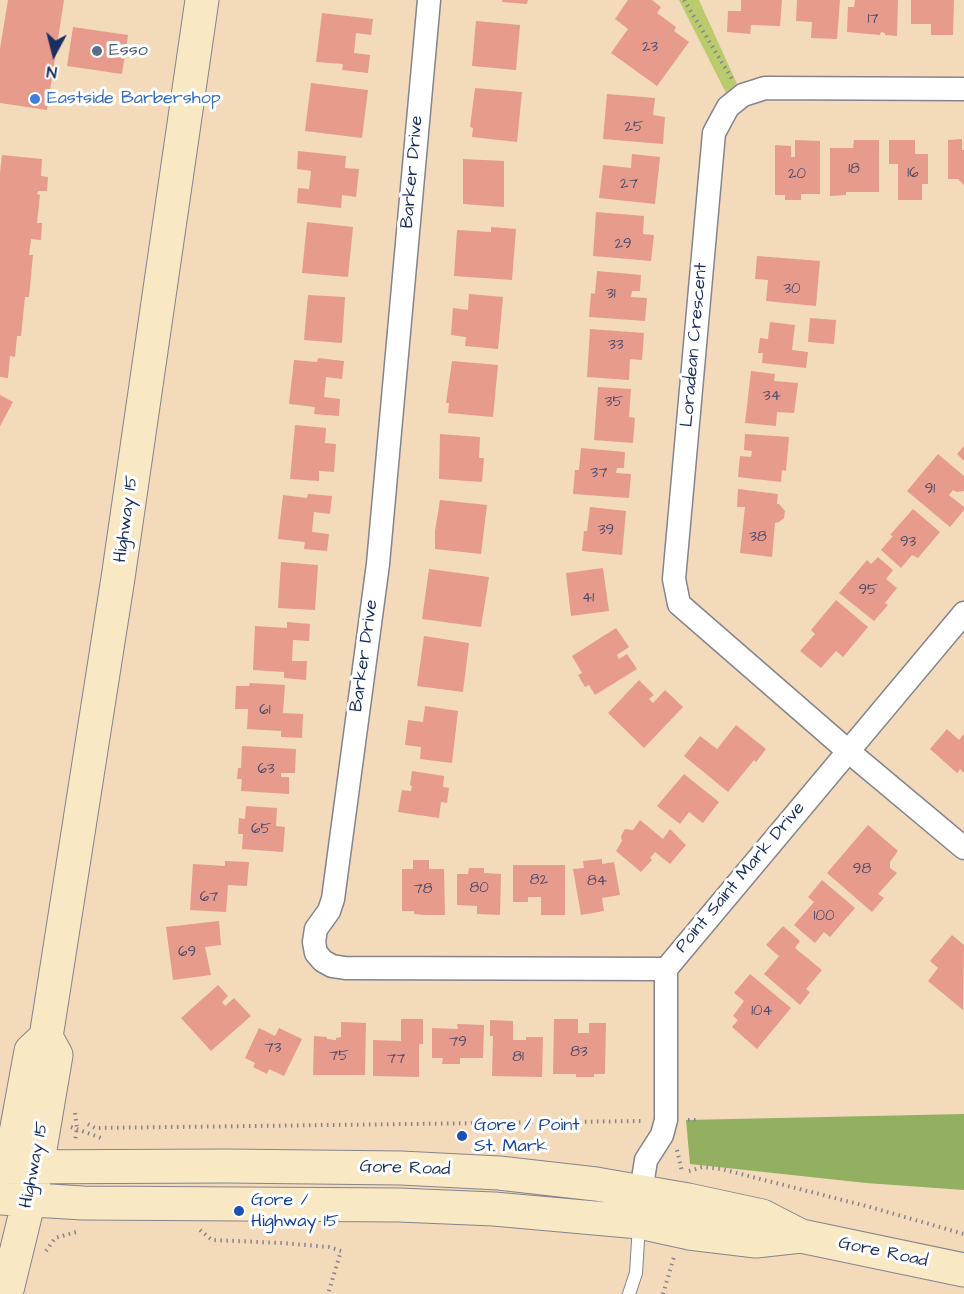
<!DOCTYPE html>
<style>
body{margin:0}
#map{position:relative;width:964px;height:1294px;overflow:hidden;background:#f2dabb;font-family:"Architects Daughter",sans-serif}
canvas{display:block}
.north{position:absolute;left:24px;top:24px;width:60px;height:60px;-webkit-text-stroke:4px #fff;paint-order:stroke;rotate:187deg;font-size:16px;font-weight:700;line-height:24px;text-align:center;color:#1b2f5e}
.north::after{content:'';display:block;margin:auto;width:21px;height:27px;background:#1b2f5e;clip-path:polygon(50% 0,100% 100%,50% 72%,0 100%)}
</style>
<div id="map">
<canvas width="964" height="1294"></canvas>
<div class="north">N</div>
</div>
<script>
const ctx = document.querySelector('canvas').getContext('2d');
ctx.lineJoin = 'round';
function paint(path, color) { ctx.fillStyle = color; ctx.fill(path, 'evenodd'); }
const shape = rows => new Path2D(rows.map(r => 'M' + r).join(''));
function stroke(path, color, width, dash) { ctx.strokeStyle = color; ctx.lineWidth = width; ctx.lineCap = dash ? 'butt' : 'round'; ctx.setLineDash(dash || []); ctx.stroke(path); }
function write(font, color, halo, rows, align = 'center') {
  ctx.font = font + ' "Architects Daughter",sans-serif'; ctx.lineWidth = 6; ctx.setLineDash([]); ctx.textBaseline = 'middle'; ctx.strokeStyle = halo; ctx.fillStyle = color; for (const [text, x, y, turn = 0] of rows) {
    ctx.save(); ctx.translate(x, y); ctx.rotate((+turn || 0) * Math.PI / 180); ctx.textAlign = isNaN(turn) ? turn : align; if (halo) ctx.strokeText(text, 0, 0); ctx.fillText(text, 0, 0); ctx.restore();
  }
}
paint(shape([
 [679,0,699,0,737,84,726,93]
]), '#bacb6d');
paint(shape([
 [964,1114,964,1190,866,1183,690,1164,686,1120]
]), '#93af60');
paint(shape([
 [8,0,64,0,47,110,0,103,0,49],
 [502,0,528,0,527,4,502,2],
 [628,0,652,0,661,7,657,13,676,27,674,31,689,42,657,86,611,53,628,29,615,19],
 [741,0,782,0,780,26,751,25,750,34,727,32,728,11,741,11],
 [797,0,840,0,837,39,811,38,812,22,796,21],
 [855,0,898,0,897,36,885,35,885,33,881,32,880,35,847,32,848,7,854,7],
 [911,0,954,0,953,35,931,35,931,24,911,24],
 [322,13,373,19,371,35,356,33,354,53,370,55,368,73,342,70,343,64,316,62],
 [476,21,520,25,516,70,472,66],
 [73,27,128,35,122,74,67,66],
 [311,83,368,90,362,138,305,131],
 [475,88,522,92,517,142,472,137,473,128,470,127],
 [607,94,655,98,653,115,665,117,663,144,603,139],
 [962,139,962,150,964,150,964,185,958,179,948,179,948,140],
 [795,140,820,141,820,194,801,194,801,200,785,200,785,195,775,195,775,145,791,146,791,157,795,157],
 [854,140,879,140,879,192,846,192,846,195,830,196,830,148,853,148],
 [889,140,915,140,915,154,928,154,928,184,922,184,922,200,898,200,898,164,889,164],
 [298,151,346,156,345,168,359,169,356,197,342,195,341,208,297,203,298,188,309,189,311,171,297,169],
 [632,154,660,157,655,204,599,198,603,165,631,168],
 [2,155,42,159,41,176,48,177,47,191,38,191,37,194,40,195,37,223,42,223,41,240,31,239,29,255,33,255,29,297,25,297,21,336,17,336,15,357,10,356,8,378,0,377,0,173],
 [463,159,504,161,504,207,463,204],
 [596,212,644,216,643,234,654,235,651,261,593,256],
 [307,222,353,227,348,277,302,273],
 [491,227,516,229,512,280,454,276,457,230,491,232],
 [757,256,820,261,816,306,766,301,768,280,755,279],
 [597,271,641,275,640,291,632,291,631,297,647,298,645,321,589,317,591,293,595,294],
 [469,294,503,297,498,349,465,346,466,337,451,335,453,308,468,310],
 [308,295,345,297,342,343,304,340],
 [810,318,836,320,834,344,808,342],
 [770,322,795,325,792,350,808,352,806,368,762,363,763,353,758,353,760,338,768,339],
 [590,329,644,333,642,360,630,359,629,380,587,377],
 [318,358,344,361,342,379,326,377,324,397,340,399,339,416,314,414,315,407,289,404,294,360,317,362],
 [452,361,498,365,493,417,448,413,449,403,446,403],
 [751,371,775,374,774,381,798,383,794,413,777,412,776,426,745,423],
 [598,387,631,389,629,417,635,418,633,443,594,440],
 [0,395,13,402,0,426],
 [295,425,326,428,325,443,336,444,334,472,319,471,319,481,290,479],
 [440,434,480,437,479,458,484,458,482,482,439,479],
 [745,434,789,437,786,471,782,470,781,482,738,477,740,456,751,457,752,451,744,450],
 [964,446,964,461,957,454],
 [581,448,625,452,624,468,617,468,616,473,631,474,629,498,573,494,575,470,579,470],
 [938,454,964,476,964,491,957,492,953,490,949,495,964,507,964,510,950,527,907,491],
 [738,489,778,494,777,504,779,504,785,511,784,518,779,522,775,523,772,557,740,553,745,507,737,507],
 [308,494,332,496,330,514,314,512,312,532,329,534,327,551,304,549,305,542,278,539,283,495,307,498],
 [440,500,487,505,481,554,435,549,435,531],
 [590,507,626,511,622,555,582,551,584,531,587,531],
 [913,509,940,532,918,558,912,555,901,568,881,550,893,536,890,535],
 [878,557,893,570,886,579,897,588,885,603,888,605,874,621,839,593,867,560,871,564],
 [281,562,318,565,315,610,278,608],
 [603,568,609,611,571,616,566,573],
 [429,569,489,577,481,627,422,619],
 [836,600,868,627,843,657,836,651,821,668,800,651,815,634,811,630],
 [287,622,310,624,309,641,293,640,292,661,307,661,306,680,284,678,284,672,253,670,255,626,287,628],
 [616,628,629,647,617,655,619,659,627,654,637,669,595,695,589,685,585,687,578,675,582,673,572,656],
 [424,636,469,643,463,692,417,686],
 [639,680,654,695,649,699,653,703,665,690,683,707,644,748,608,713],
 [250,683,285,685,283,713,303,714,302,738,281,737,281,731,247,729,248,709,235,709,236,686,249,686],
 [425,706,458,711,452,763,420,759,421,747,405,745,408,720,423,722],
 [736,725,766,749,756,762,754,760,728,792,684,756,700,736,717,749],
 [947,729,959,740,964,734,964,773,960,769,957,773,930,749],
 [242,746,296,749,295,773,281,773,281,777,289,777,289,794,241,791,242,779,237,779,238,768,241,768],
 [412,771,444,776,443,787,449,788,447,803,441,802,439,818,398,812,402,790,411,791,412,786,410,785],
 [684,774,719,802,703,823,689,812,680,824,657,806],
 [246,806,277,808,276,826,285,827,283,852,242,849,243,834,238,834,239,818,245,819],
 [640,820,663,839,670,829,686,845,670,864,655,852,650,858,652,860,641,872,616,851,622,841,621,836,625,829,633,830],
 [868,825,898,851,890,862,890,868,897,873,878,894,884,898,872,912,827,873],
 [602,859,602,864,614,862,620,895,602,898,604,911,581,915,573,869,584,868,583,861],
 [413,860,429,860,429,869,444,869,445,915,424,915,414,914,414,911,402,911,402,869,413,869],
 [225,861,249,862,247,886,228,885,226,912,190,910,193,864,225,866],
 [513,865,565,865,565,915,541,915,541,897,528,897,528,902,513,902],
 [469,868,484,868,484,873,501,874,500,915,477,914,477,906,457,905,457,874,468,874],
 [822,880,855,908,830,937,824,932,815,943,794,925,814,902,808,897],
 [219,921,221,945,205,947,211,975,173,980,166,927],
 [783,926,800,941,795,948,822,970,806,989,810,992,800,1005,764,974,779,956,766,945],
 [952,935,964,945,963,1010,928,981,938,968,930,961],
 [750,974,791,1008,757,1049,732,1027,738,1020,733,1016,744,1001,734,993],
 [218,985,228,996,222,1002,225,1006,234,998,251,1016,211,1051,181,1018],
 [401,1019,423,1019,423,1044,419,1044,419,1077,373,1076,373,1040,401,1041],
 [554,1019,578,1019,578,1033,589,1033,589,1023,606,1023,605,1074,594,1074,594,1077,576,1077,576,1074,553,1074],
 [490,1020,513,1021,513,1040,526,1040,526,1037,543,1037,542,1077,492,1076,493,1036,490,1036],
 [341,1022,366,1023,365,1075,313,1075,314,1036,327,1037,327,1039,336,1040,336,1038,341,1037],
 [457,1024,484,1025,483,1058,460,1058,460,1064,442,1064,443,1058,432,1058,432,1028,458,1029],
 [259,1028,275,1036,279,1028,302,1039,284,1076,269,1069,267,1074,253,1067,255,1063,245,1058]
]), '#e79b8d');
const lane = shape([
 [629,1294,636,1273,639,1225]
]);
const street = shape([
 [429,0,378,564,333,899,329,911,316,929,314,942,316,953,323,961,332,966,345,968,666,969],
 [964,89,765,88,743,95,728,107,714,133,674,579,679,604,848,751,964,848],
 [641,1192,646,1160,662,1135,666,1120,666,969,964,613]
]);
const secondary = shape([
 [0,1167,227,1166,401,1168,499,1173,596,1184,688,1200,762,1216,801,1236,964,1270],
 [6,1187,31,1051,46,1037],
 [0,1198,83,1203,399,1205,494,1209,639,1222,689,1233,756,1241,801,1236],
 [6,1294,37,1167,56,1055,46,1037,118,578,202,0]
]);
stroke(lane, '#86848c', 14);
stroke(street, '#86848c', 25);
stroke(secondary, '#86848c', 35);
stroke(shape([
 [684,0,732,79],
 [75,1113,77,1128,75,1141],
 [688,1120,699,1120],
 [88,1124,95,1128,644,1121],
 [71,1127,104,1139],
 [677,1150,682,1172],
 [689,1171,702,1167,721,1169,870,1207,964,1234],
 [200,1230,212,1240,283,1243,329,1247,341,1251,328,1294],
 [46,1251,55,1238,76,1232],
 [663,1294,674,1257]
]), '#86848c', 4, [1.5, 4.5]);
stroke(lane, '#fff', 12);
stroke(street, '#fff', 22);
stroke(secondary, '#f8e8c3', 33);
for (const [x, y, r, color] of [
 [97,51,6,"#5c6f8a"],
 [35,99,6,"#3f7fe0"],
 [462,1136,6,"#1a4fb4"],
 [239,1211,6,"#1a4fb4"]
]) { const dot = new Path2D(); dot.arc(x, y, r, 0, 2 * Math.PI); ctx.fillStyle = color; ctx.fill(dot); stroke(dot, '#fff', 2); }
write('15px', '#4e4a6a', null, [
 ["17",873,20],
 ["23",650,48],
 ["25",634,128],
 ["18",854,170],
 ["16",913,174],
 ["20",797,175],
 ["27",629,185],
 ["29",623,245],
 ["30",792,290],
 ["31",611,295],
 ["33",616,346],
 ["34",772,397],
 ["35",614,403],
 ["37",599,474],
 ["91",930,490],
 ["39",606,531],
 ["38",758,538],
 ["93",908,543],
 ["95",868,591],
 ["41",588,599],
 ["61",265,711],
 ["63",266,770],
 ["65",261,830],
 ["98",862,870],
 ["82",539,881],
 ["84",597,882],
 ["80",479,889],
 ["78",423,890],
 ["67",209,898],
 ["100",824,917],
 ["69",187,953],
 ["104",762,1012],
 ["79",458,1043],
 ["73",273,1049],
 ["83",579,1053],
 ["75",339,1057],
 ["81",518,1058],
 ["77",396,1060]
]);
write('18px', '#4e5e75', '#fff', [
 ["Esso",109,51]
], 'left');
write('18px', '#366cbe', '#fff', [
 ["Eastside Barbershop",47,99]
], 'left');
write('18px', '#1b2f5e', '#fff', [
 ["Barker Drive",413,172,-85],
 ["Loradean Crescent",695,345,-85],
 ["Highway 15",127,519,-82],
 ["Barker Drive",365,656,-82],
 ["Point Saint Mark Drive",741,878,-50],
 ["Highway 15",35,1165,-79],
 ["Gore Road",405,1169,2],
 ["Gore Road",883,1253,12]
]);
write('18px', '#164399', '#fff', [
 ["Gore / Point",474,1126],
 ["St. Mark",474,1147],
 ["Gore /",251,1201],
 ["Highway 15",251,1222]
], 'left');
</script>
